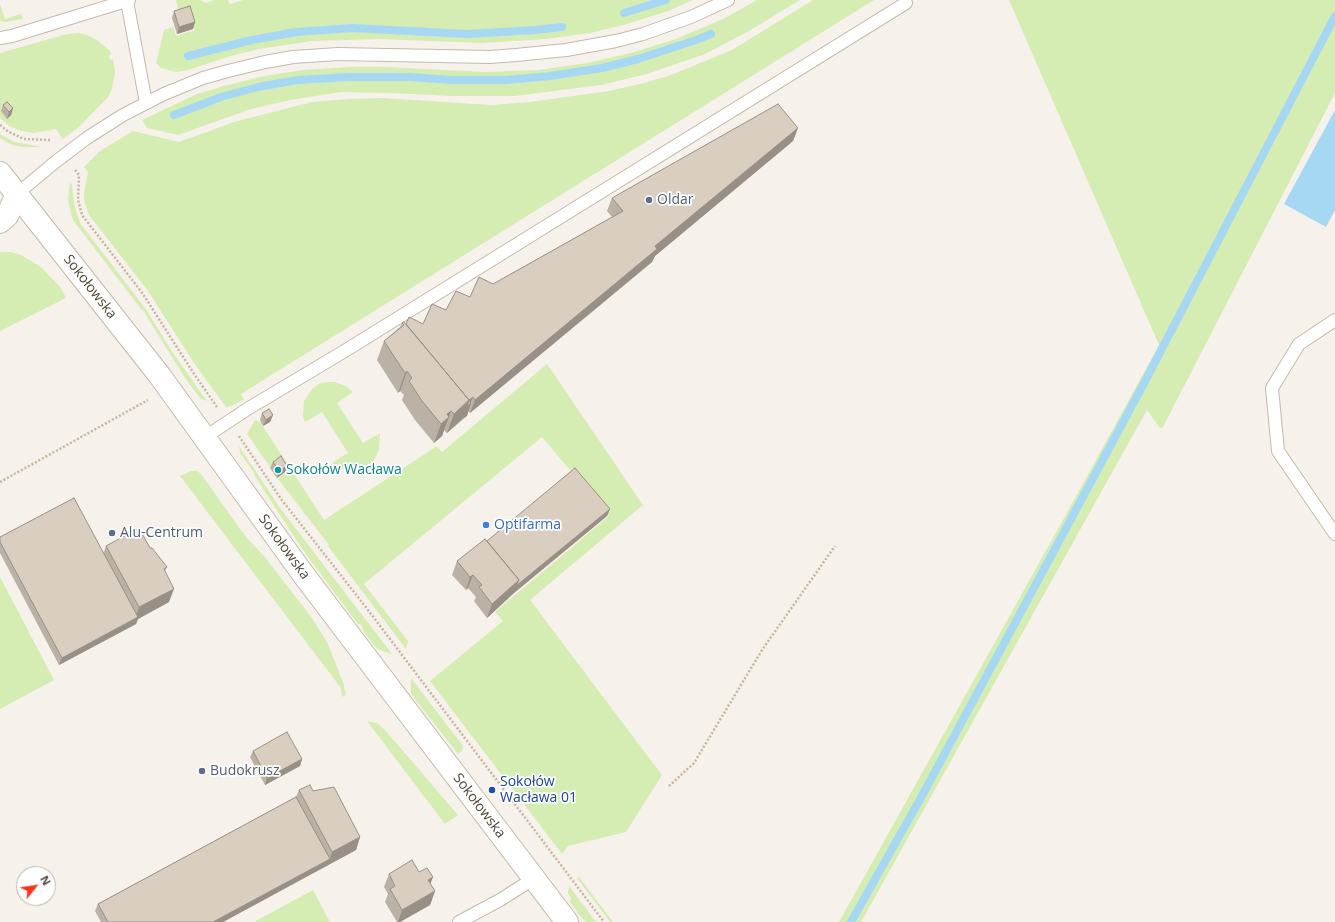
<!DOCTYPE html>
<meta charset="utf-8">
<style>
body{margin:0}
#map{position:relative;width:1335px;height:922px;overflow:hidden;background:#f6f2eb;font-family:"Open Sans",sans-serif}
canvas{display:block}
.north{position:absolute;left:16px;top:866px;width:40px;height:40px;box-sizing:border-box;background:#fff;border:1px solid #b7b4af;border-radius:50%;rotate:60deg;font-size:11px;font-weight:700;line-height:16px;text-align:center;color:#4b4338}
.north::after{content:'';display:block;margin:auto;width:14px;height:18px;background:#ff311a;clip-path:polygon(50% 0,100% 100%,50% 72%,0 100%)}
</style>
<div id="map">
<canvas width="1335" height="922"></canvas>
<div class="north">N</div>
</div>
<script>
const ctx = document.querySelector('canvas').getContext('2d');
ctx.lineJoin = 'round';
function paint(path, color) { ctx.fillStyle = color; ctx.fill(path, 'evenodd'); }
const shape = rows => new Path2D(rows.map(r => 'M' + r).join(''));
function stroke(path, color, width, dash) { ctx.strokeStyle = color; ctx.lineWidth = width; ctx.lineCap = dash ? 'butt' : 'round'; ctx.setLineDash(dash || []); ctx.stroke(path); }
function write(font, color, halo, rows, align = 'center') {
  ctx.font = font + ' "Open Sans",sans-serif'; ctx.lineWidth = 3.5; ctx.setLineDash([]); ctx.textBaseline = 'middle'; ctx.strokeStyle = halo; ctx.fillStyle = color; for (const [text, x, y, turn = 0] of rows) {
    ctx.save(); ctx.translate(x, y); ctx.rotate((+turn || 0) * Math.PI / 180); ctx.textAlign = isNaN(turn) ? turn : align; if (halo) ctx.strokeText(text, 0, 0); ctx.fillText(text, 0, 0); ctx.restore();
  }
}
paint(shape([
 [176,0,200,0,206,3,214,0,228,0,230,4,243,0,693,0,668,11,627,24,590,33,547,39,481,43,378,39,312,41,259,49,231,56,188,70,176,72,161,68,156,63,164,30,173,27,176,36,195,30,189,11,179,13],
 [757,0,800,0,749,31,705,54,647,74,601,85,515,96,452,96,391,93,341,92,290,100,251,109,178,135,147,128,142,120,197,94,224,86,264,76,302,70,350,67,386,67,487,72,538,70,587,63,631,53,676,39,725,18],
 [813,0,874,0,241,394,244,400,231,406,226,407,196,366,148,291,89,215,84,201,84,194,88,172,84,167,100,151,133,131,179,142,234,122,312,102,349,99,383,98,491,105,530,102,609,91,644,83,671,75,732,50],
 [1009,0,1335,0,1335,93,1163,427,1160,428,1147,410,861,922,839,922,1063,520,1159,345],
 [0,4,5,19,21,14,23,19,6,22,0,21],
 [79,33,87,35,97,40,109,50,111,54,109,56,110,60,113,59,115,72,113,85,109,96,78,128,63,139,56,129,34,133,21,131,9,126,0,118,0,53,67,34],
 [0,134,14,142,43,147,24,147,12,145,0,138],
 [70,182,72,185,74,204,80,223,145,308,171,350,207,401,201,399,187,381,147,317,144,311,141,309,73,220,70,210,68,198],
 [0,252,11,252,21,255,41,267,61,288,66,298,0,331],
 [547,364,643,505,530,600,662,775,626,832,568,846,562,854,430,681,503,621,495,612,609,516,542,437,364,584,408,641,406,649,328,546,329,545,278,479,285,473,279,461,270,467,247,434,255,420,260,422,324,520,437,446,442,452],
 [328,382,335,382,346,386,353,392,337,403,363,443,380,433,379,449,376,457,372,462,366,467,349,470,340,468,332,463,348,453,322,412,305,422,303,416,304,401,313,388,321,383],
 [239,446,280,508,392,654,377,649,364,632,361,625,357,623,303,550,256,478,253,471,240,453],
 [191,471,197,471,201,474,246,537,264,556,312,618,328,644,343,682,346,695,342,697,341,688,180,476],
 [0,577,54,680,0,709],
 [411,678,463,746,462,751,458,754,411,694],
 [367,721,377,723,385,730,458,815,445,824],
 [579,877,613,922,610,922,577,878],
 [569,886,596,922,586,922,580,916,570,902,571,899,568,892],
 [313,890,330,922,254,922]
]), '#d5ecb3');
paint(shape([
 [1335,110,1335,210,1326,227,1284,204]
]), '#a6d8f4');
stroke(shape([
 [624,13,666,0],
 [188,56,252,40,296,32,352,28,467,34,535,30,562,27],
 [174,115,221,97,258,87,297,80,347,77,409,77,452,80,506,80,550,76,602,68,638,59,696,40,711,34],
 [851,922,923,794,1142,387,1335,16]
]), '#a6d8f4', 8);
const service = shape([
 [127,1,146,103],
 [0,38,12,36,129,0],
 [17,194,54,163,87,138,123,115,164,94,181,87,203,78,228,71,265,62,293,57,338,54,490,57,516,55,566,50,616,41,643,34,691,17,728,0],
 [1335,320,1299,344,1272,388,1278,451,1335,534],
 [205,437,249,408,343,352,906,3],
 [459,922,500,900,533,879]
]);
const minor = shape([
 [0,222,7,216,17,194]
]);
const tertiary = shape([
 [0,173,160,376,303,574,567,922]
]);
stroke(service, '#c3baad', 14);
stroke(minor, '#c3baad', 24);
stroke(tertiary, '#c3baad', 24);
stroke(shape([
 [0,125,9,132,24,139,51,140],
 [75,170,79,175,78,200,82,215,143,294,194,374,217,407],
 [239,436,281,499,365,606,604,922],
 [0,482,148,400],
 [669,786,694,763,762,650,835,546]
]), '#c5b59e', 2.5, [2, 2]);
stroke(service, '#fff', 12);
stroke(minor, '#fff', 22);
stroke(tertiary, '#fff', 22);
paint(shape([
 [174,11,195,22,193,29,177,34,172,18],
 [3,105,13,108,11,115,7,119,1,111],
 [798,128,793,141,655,256,652,262,470,413,468,411,467,416,447,433,444,430,442,436,434,443,415,420,402,400,404,395,400,391,398,393,377,360,384,341,400,327,402,323,406,324,423,324,612,217,607,211,612,198],
 [262,413,273,415,270,422,263,426,260,420],
 [273,462,287,466,285,472,277,478,270,468],
 [610,509,607,516,514,593,487,618,474,601,476,597,468,588,466,590,452,575,457,561,487,541],
 [0,537,104,552,106,546,150,548,167,567,165,571,169,602,138,619,136,624,59,665,0,553],
 [253,751,302,759,300,766,265,785,250,757],
 [299,790,313,791,360,837,356,850,223,922,101,922,95,911,98,904,296,797],
 [419,872,430,884,435,891,430,905,400,922,397,922,385,902,388,894,384,887,389,874]
]), '#bbb1a5');
paint(shape([
 [195,22,193,29,177,34,179,27],
 [13,108,11,115,7,119,9,112],
 [798,128,793,141,655,256,652,262,470,413,475,400,655,246],
 [407,371,400,391,398,393,405,373],
 [473,397,470,404,471,403,467,416,462,419,467,406,462,419,447,433,454,414],
 [451,411,442,436,434,443,441,424,447,414],
 [273,415,270,422,263,426,266,420],
 [287,466,285,472,277,478,279,471],
 [610,509,607,516,514,593,487,618,492,604,519,580],
 [473,575,468,588,466,590,470,577],
 [174,589,169,602,138,619,136,624,59,665,62,658,135,619,139,607],
 [302,759,300,766,265,785,267,778],
 [360,837,356,850,223,922,213,922,330,859,332,852],
 [433,877,428,890,428,880],
 [435,891,430,905,400,922,398,922,402,910]
]), '#989086');
const building = shape([
 [190,6,195,22,179,27,174,11,190,6],
 [7,102,13,108,9,112,3,105,7,102],
 [778,104,798,128,655,246,657,249,475,400,473,397,469,400,406,324,409,317,423,324,432,304,446,310,456,291,470,297,479,277,493,284,623,211,612,198,778,104],
 [404,322,469,400,454,414,451,411,447,414,449,417,441,424,422,401,409,381,412,378,407,371,405,373,384,341,404,325,402,323,404,322],
 [469,401,471,403,467,406,469,401],
 [269,409,273,415,266,420,262,413,269,409],
 [281,456,287,466,279,471,273,462,281,456],
 [575,468,610,509,516,586,519,580,487,541,575,468],
 [74,498,138,617,62,658,0,542,0,537,74,498],
 [139,528,150,548,152,548,167,567,164,569,174,589,139,607,106,546,139,528],
 [485,539,519,580,492,604,479,587,482,585,473,575,470,577,457,561,485,539],
 [287,732,302,759,267,778,253,751,287,732],
 [310,785,313,791,334,787,360,837,332,852,299,790,310,785],
 [296,797,330,859,213,922,108,922,98,904,296,797],
 [412,860,419,872,427,868,433,877,428,880,435,891,402,910,390,889,395,886,389,874,412,860]
]);
paint(building, '#d9cec0');
stroke(building, '#989086', 1);
for (const [x, y, r, color] of [
 [649,200,4,"#5c6f8a"],
 [278,470,4,"#0f9aa8"],
 [486,525,4,"#3f7fe0"],
 [112,533,4,"#5c6f8a"],
 [202,771,4,"#5c6f8a"],
 [492,790,4,"#1a4fb4"]
]) { const dot = new Path2D(); dot.arc(x, y, r, 0, 2 * Math.PI); ctx.fillStyle = color; ctx.fill(dot); stroke(dot, '#fff', 1.5); }
write('14px', '#4e5e75', '#fff', [
 ["Oldar",657,200],
 ["Alu-Centrum",120,533],
 ["Budokrusz",210,771]
], 'left');
write('14px', '#4b4338', '#fff', [
 ["Sokołowska",90,287,52],
 ["Sokołowska",284,547,54],
 ["Sokołowska",479,806,53]
]);
write('14px', '#0d838f', '#fff', [
 ["Sokołów Wacława",286,470]
], 'left');
write('14px', '#366cbe', '#fff', [
 ["Optifarma",494,525]
], 'left');
write('14px', '#164399', '#fff', [
 ["Sokołów",500,782],
 ["Wacława 01",500,798]
], 'left');
</script>
